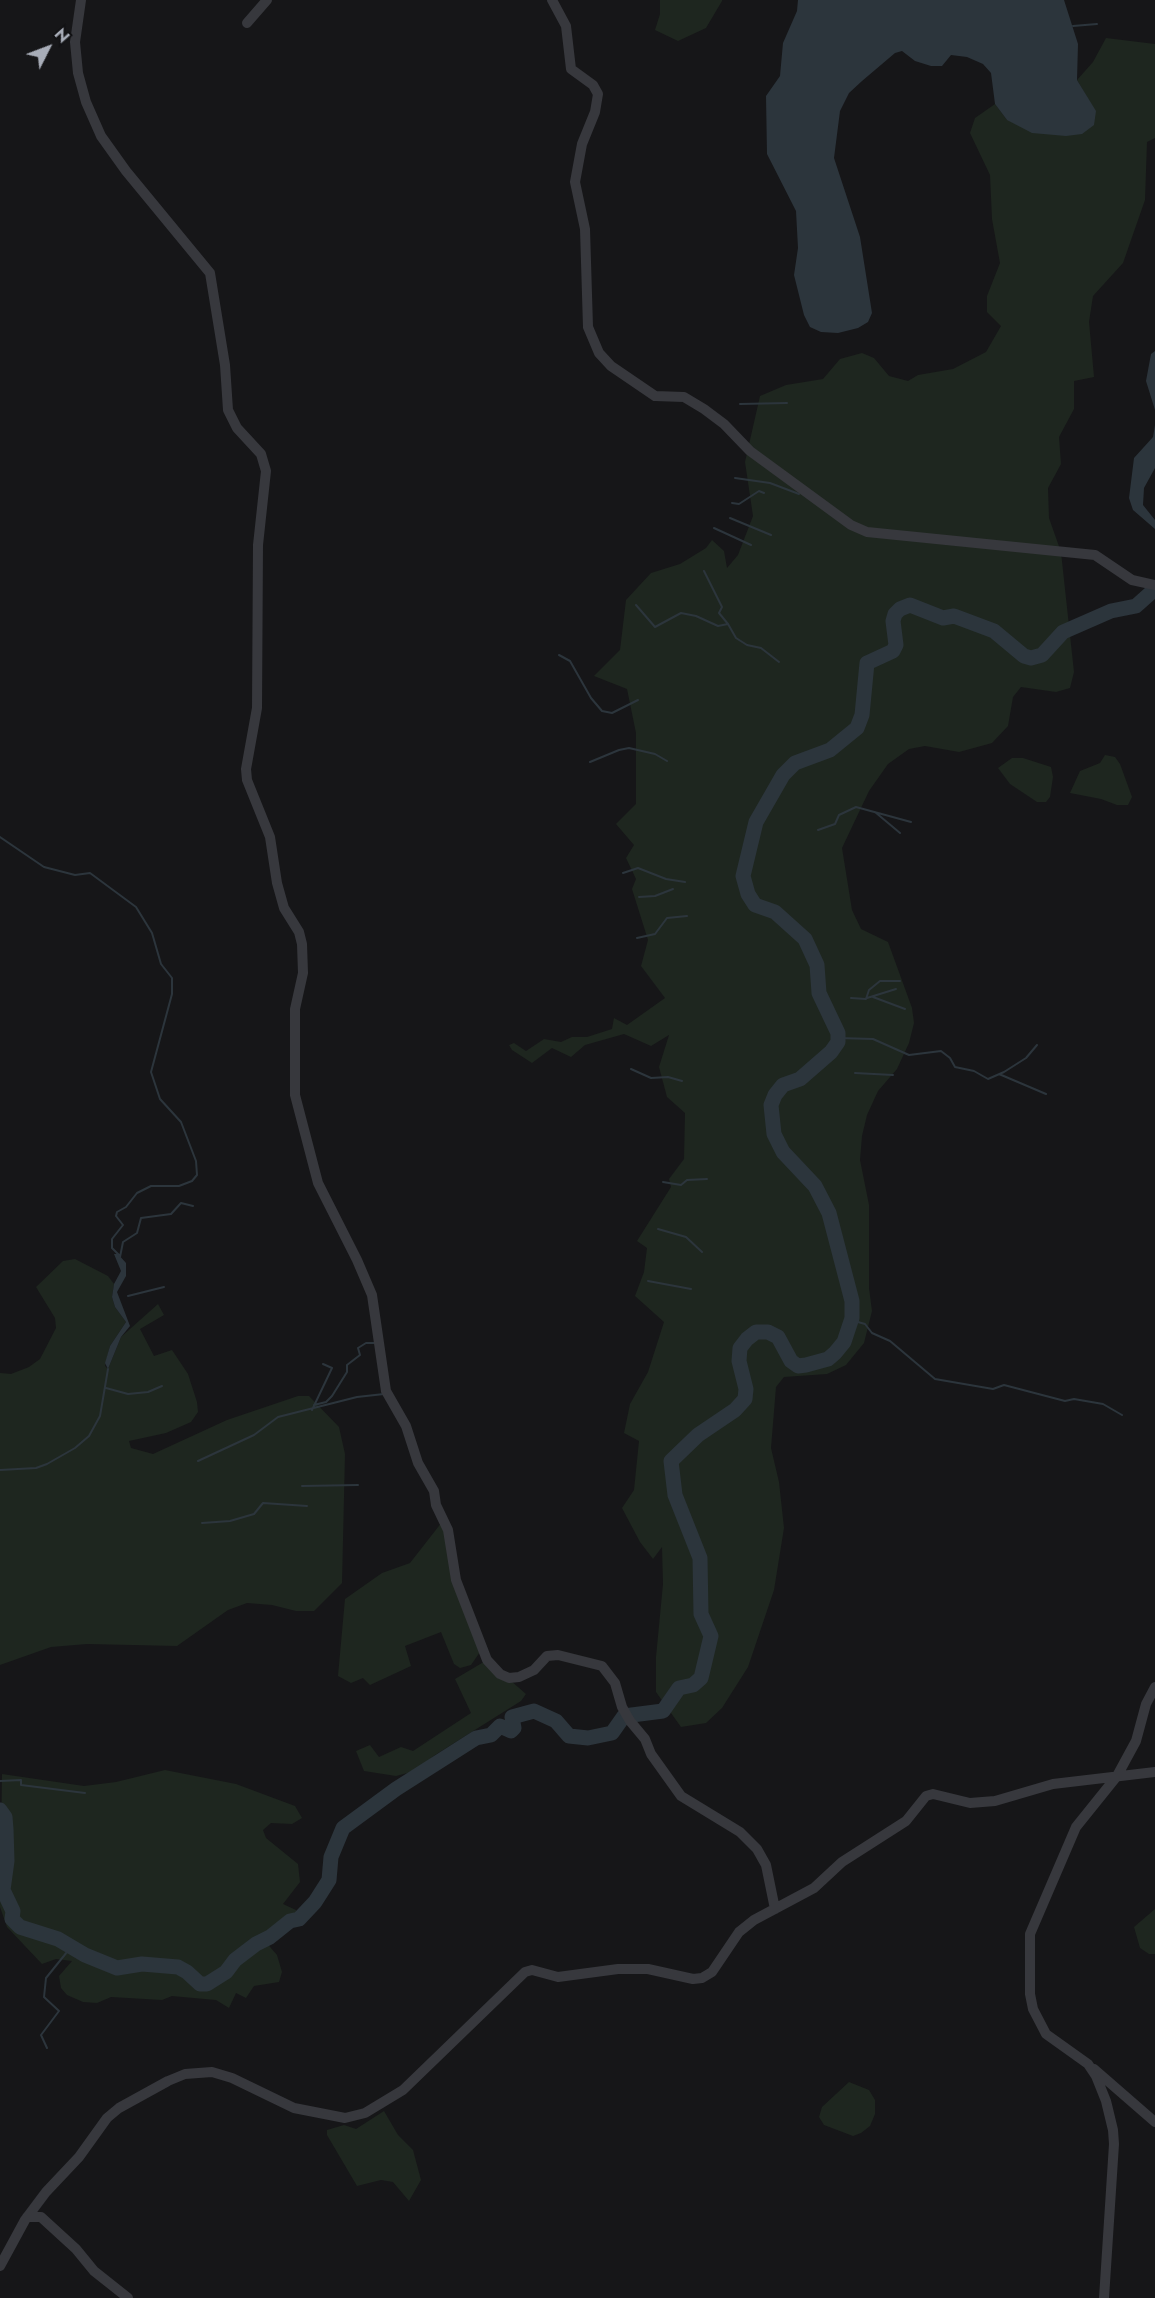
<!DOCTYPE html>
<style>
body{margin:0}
#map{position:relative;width:1155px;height:2298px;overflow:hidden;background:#161618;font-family:Jost,sans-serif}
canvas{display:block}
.north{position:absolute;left:18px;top:18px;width:60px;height:60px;-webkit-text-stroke:4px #111113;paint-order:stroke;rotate:48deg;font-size:16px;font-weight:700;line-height:24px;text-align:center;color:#a8adb8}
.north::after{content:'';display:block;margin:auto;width:21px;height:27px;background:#a8adb8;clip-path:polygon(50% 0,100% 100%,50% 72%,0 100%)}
</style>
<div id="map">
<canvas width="1155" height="2298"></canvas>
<div class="north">N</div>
</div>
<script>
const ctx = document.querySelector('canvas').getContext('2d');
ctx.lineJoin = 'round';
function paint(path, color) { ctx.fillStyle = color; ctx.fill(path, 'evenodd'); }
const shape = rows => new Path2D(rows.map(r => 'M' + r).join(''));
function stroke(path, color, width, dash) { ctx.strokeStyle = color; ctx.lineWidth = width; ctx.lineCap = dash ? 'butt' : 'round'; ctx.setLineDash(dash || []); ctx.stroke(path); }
paint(shape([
 [660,0,722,0,722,1,706,28,678,41,655,30,660,14],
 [1106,38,1155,44,1155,138,1147,142,1145,200,1123,263,1093,296,1089,322,1094,377,1074,381,1074,409,1059,437,1061,464,1048,488,1049,518,1061,552,1074,672,1070,688,1056,692,1021,687,1013,697,1008,726,992,743,959,752,925,746,909,749,888,764,869,791,842,848,852,910,861,929,888,942,912,1008,914,1023,909,1043,897,1069,878,1091,867,1115,862,1136,860,1160,869,1205,869,1288,872,1311,864,1343,846,1365,827,1374,784,1377,776,1387,771,1448,779,1482,784,1528,774,1590,748,1667,722,1708,706,1723,681,1727,656,1692,656,1657,663,1584,662,1547,653,1559,640,1542,622,1508,634,1490,639,1441,624,1433,630,1404,648,1372,664,1322,635,1296,644,1272,647,1248,637,1241,671,1187,669,1179,684,1159,685,1113,667,1097,659,1067,669,1035,651,1046,624,1034,585,1045,571,1057,552,1048,532,1063,512,1050,509,1045,514,1043,526,1051,544,1039,561,1042,572,1037,587,1037,612,1029,614,1018,627,1025,665,998,641,966,648,940,632,889,636,879,626,858,634,845,616,824,636,804,636,733,627,689,594,676,620,650,626,600,651,573,680,564,706,548,712,540,724,551,727,568,738,555,753,516,745,462,760,396,786,385,823,379,840,359,862,353,874,358,889,376,908,381,918,375,953,369,986,352,1001,326,987,312,987,296,1000,263,992,219,990,175,970,133,975,118,995,104,1007,120,1095,111,1077,80,1093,62],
 [1105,755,1115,757,1120,764,1132,797,1128,805,1117,805,1101,799,1070,793,1080,771,1100,763],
 [1012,758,1023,758,1051,767,1053,777,1050,797,1046,802,1037,802,1010,784,998,768],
 [75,1259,108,1276,114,1284,112,1297,115,1307,126,1322,110,1346,105,1366,108,1369,121,1337,158,1304,164,1315,140,1329,154,1356,172,1350,188,1374,197,1402,198,1412,191,1422,166,1433,129,1441,131,1448,153,1454,227,1420,298,1396,309,1396,339,1427,345,1454,342,1583,314,1611,296,1611,272,1605,247,1603,228,1610,177,1646,87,1644,51,1647,0,1665,0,1373,11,1374,29,1367,40,1359,56,1328,55,1318,36,1287,63,1261],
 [442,1522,482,1649,471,1665,460,1668,454,1664,441,1632,405,1646,411,1666,370,1685,363,1678,351,1683,338,1676,345,1599,382,1573,410,1563],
 [487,1660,526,1694,521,1701,435,1755,415,1771,396,1776,364,1771,356,1751,370,1745,379,1757,401,1747,413,1751,471,1713,455,1679],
 [165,1770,236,1784,295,1806,302,1818,292,1824,271,1823,263,1830,266,1838,298,1864,300,1882,283,1904,296,1910,299,1919,290,1921,264,1940,277,1955,282,1972,279,1982,254,1986,246,1998,236,1993,229,2008,216,2000,172,1996,162,2000,111,1997,97,2003,83,2002,67,1995,61,1988,59,1976,72,1961,56,1959,42,1964,7,1927,0,1907,2,1774,84,1786,116,1782],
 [1155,1909,1155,1954,1149,1954,1140,1948,1134,1927],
 [849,2082,869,2090,875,2100,875,2114,870,2126,861,2133,853,2136,824,2125,819,2117,822,2107],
 [384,2111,398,2135,413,2150,421,2180,409,2201,393,2182,381,2180,357,2186,327,2135,327,2130,344,2125,356,2129]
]), '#1e261f');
paint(shape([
 [798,0,1064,0,1078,44,1077,80,1096,111,1094,125,1082,134,1066,136,1032,133,1007,120,995,104,991,73,983,64,967,57,951,55,942,66,931,66,915,61,902,51,895,53,862,81,849,93,840,111,834,158,860,237,872,313,868,322,858,328,838,333,821,332,810,327,804,315,794,275,798,248,796,211,767,154,766,96,780,76,783,43,797,11],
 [1155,351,1155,410,1146,381,1151,354],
 [1155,425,1155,468,1144,488,1143,505,1155,520,1155,529,1133,510,1129,498,1134,458,1153,437],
 [114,1254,118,1254,126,1263,126,1276,117,1292,130,1326,121,1337,108,1369,105,1363,110,1346,126,1322,115,1307,112,1297,114,1284,121,1271]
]), '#2c353c');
stroke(shape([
 [1073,26,1097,24],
 [740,404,787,403],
 [735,478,770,483,799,494],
 [732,503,739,504,759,491,764,493],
 [730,518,771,535],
 [714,528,751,545],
 [704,571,722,607,719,613,728,624],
 [636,605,655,627,681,613,696,616,718,626,728,624,736,638,747,645,761,648,779,662],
 [559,655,570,661,591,698,602,711,612,713,638,700],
 [590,762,619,750,629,748,655,754,667,761],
 [875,812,900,833],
 [818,830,835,824,839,815,856,807,911,822],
 [0,837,44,867,75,875,90,873,136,907,152,933,161,964,172,978,172,994,151,1072,160,1099,181,1122,196,1161,197,1175,192,1181,179,1186,151,1186,137,1193,126,1207,117,1212,116,1216,123,1225,112,1239,112,1248,119,1255],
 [623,873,638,868,666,879,685,882],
 [639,897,655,896,673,889],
 [637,938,655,934,667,918,687,916],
 [873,997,905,1009],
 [851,998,866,999,869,990,880,981,900,981],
 [867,998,896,989],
 [838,1038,873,1039,909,1055,941,1051,950,1058,955,1067,974,1071,988,1079,1004,1072,1026,1058,1037,1045],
 [631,1069,651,1078,668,1077,682,1081],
 [855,1073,893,1075],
 [999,1074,1046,1094],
 [663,1182,681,1185,687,1180,707,1179],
 [658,1229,686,1237,702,1252],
 [120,1257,123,1242,137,1233,141,1218,171,1214,181,1203,193,1206],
 [648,1281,691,1289],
 [128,1296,164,1287],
 [850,1328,858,1322,865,1324,872,1333,890,1341,935,1379,993,1389,1004,1385,1065,1401,1074,1399,1103,1404,1122,1415],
 [106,1388,128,1394,148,1392,162,1386],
 [314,1405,326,1402,332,1396,347,1372,347,1365,360,1355,358,1348,366,1343,374,1343],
 [312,1410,332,1368,323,1364],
 [198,1461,254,1435,278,1417,357,1397,384,1394],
 [0,1470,36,1468,47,1464,75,1448,89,1436,100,1416,108,1369],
 [302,1486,358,1485],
 [202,1523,230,1521,254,1514,263,1503,307,1506],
 [0,1781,21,1780,21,1785,85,1793],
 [47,2048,41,2035,59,2011,44,1997,46,1978,67,1952,63,1941]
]), '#2c353c', 2);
stroke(shape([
 [0,1810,5,1817,6,1829,7,1861,3,1890,13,1911,12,1919,20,1927,58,1939,85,1955,117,1968,142,1964,178,1967,187,1972,200,1984,207,1984,226,1972,235,1960,256,1944,270,1937,290,1921,299,1919,315,1902,329,1880,331,1857,343,1828,396,1789,476,1738,491,1735,500,1726,511,1731,514,1728,512,1717,534,1711,556,1721,569,1736,588,1738,612,1733,624,1716,663,1711,679,1688,693,1685,701,1678,711,1636,701,1614,700,1558,675,1495,671,1461,698,1435,735,1410,745,1399,746,1389,739,1361,740,1348,747,1339,756,1332,768,1332,778,1337,791,1361,798,1366,806,1365,828,1359,835,1353,844,1342,852,1318,852,1301,829,1213,815,1186,783,1152,774,1134,771,1105,775,1095,783,1085,800,1079,831,1052,838,1042,838,1033,819,993,817,965,805,939,775,912,755,905,748,894,743,876,756,822,783,775,795,763,830,750,857,728,862,715,867,663,893,651,896,645,893,621,895,614,900,609,910,605,943,618,954,616,994,631,1024,656,1031,658,1042,655,1063,632,1111,611,1136,606,1155,589]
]), '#2c353c', 15);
stroke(shape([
 [81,0,75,42,78,73,86,102,101,136,126,171,210,273,225,365,228,410,237,428,261,454,266,471,258,545,257,708,246,769,247,780,270,837,277,883,284,908,299,932,302,944,303,973,295,1009,295,1095,318,1183,357,1260,372,1295,386,1391,406,1426,418,1463,434,1491,436,1505,448,1530,456,1580,487,1660,500,1674,509,1678,519,1677,534,1670,547,1656,558,1655,602,1666,615,1683,622,1707,630,1721,645,1739,651,1754,681,1796,740,1832,757,1849,766,1865,775,1909],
 [552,0,566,26,571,69,593,85,598,94,595,112,582,144,575,182,585,229,588,327,599,353,611,366,655,396,684,397,704,409,724,424,750,451,851,525,867,532,1095,555,1132,580,1155,585],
 [247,23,267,0],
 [1094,2069,1155,2122],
 [27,2217,41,2217,76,2249,94,2271,128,2298],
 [0,2266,25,2220,46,2192,79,2157,107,2118,119,2108,168,2081,185,2074,212,2072,232,2078,294,2108,345,2118,365,2113,403,2090,525,1972,532,1970,558,1977,618,1969,648,1969,693,1979,702,1978,712,1972,739,1932,754,1920,814,1888,842,1862,906,1821,926,1796,933,1794,970,1803,995,1801,1053,1784,1155,1772],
 [1104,2298,1114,2144,1113,2130,1106,2101,1096,2076,1088,2064,1046,2034,1033,2009,1030,1994,1030,1934,1076,1827,1117,1776,1136,1741,1146,1704,1155,1687]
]), '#37383d', 10);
</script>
